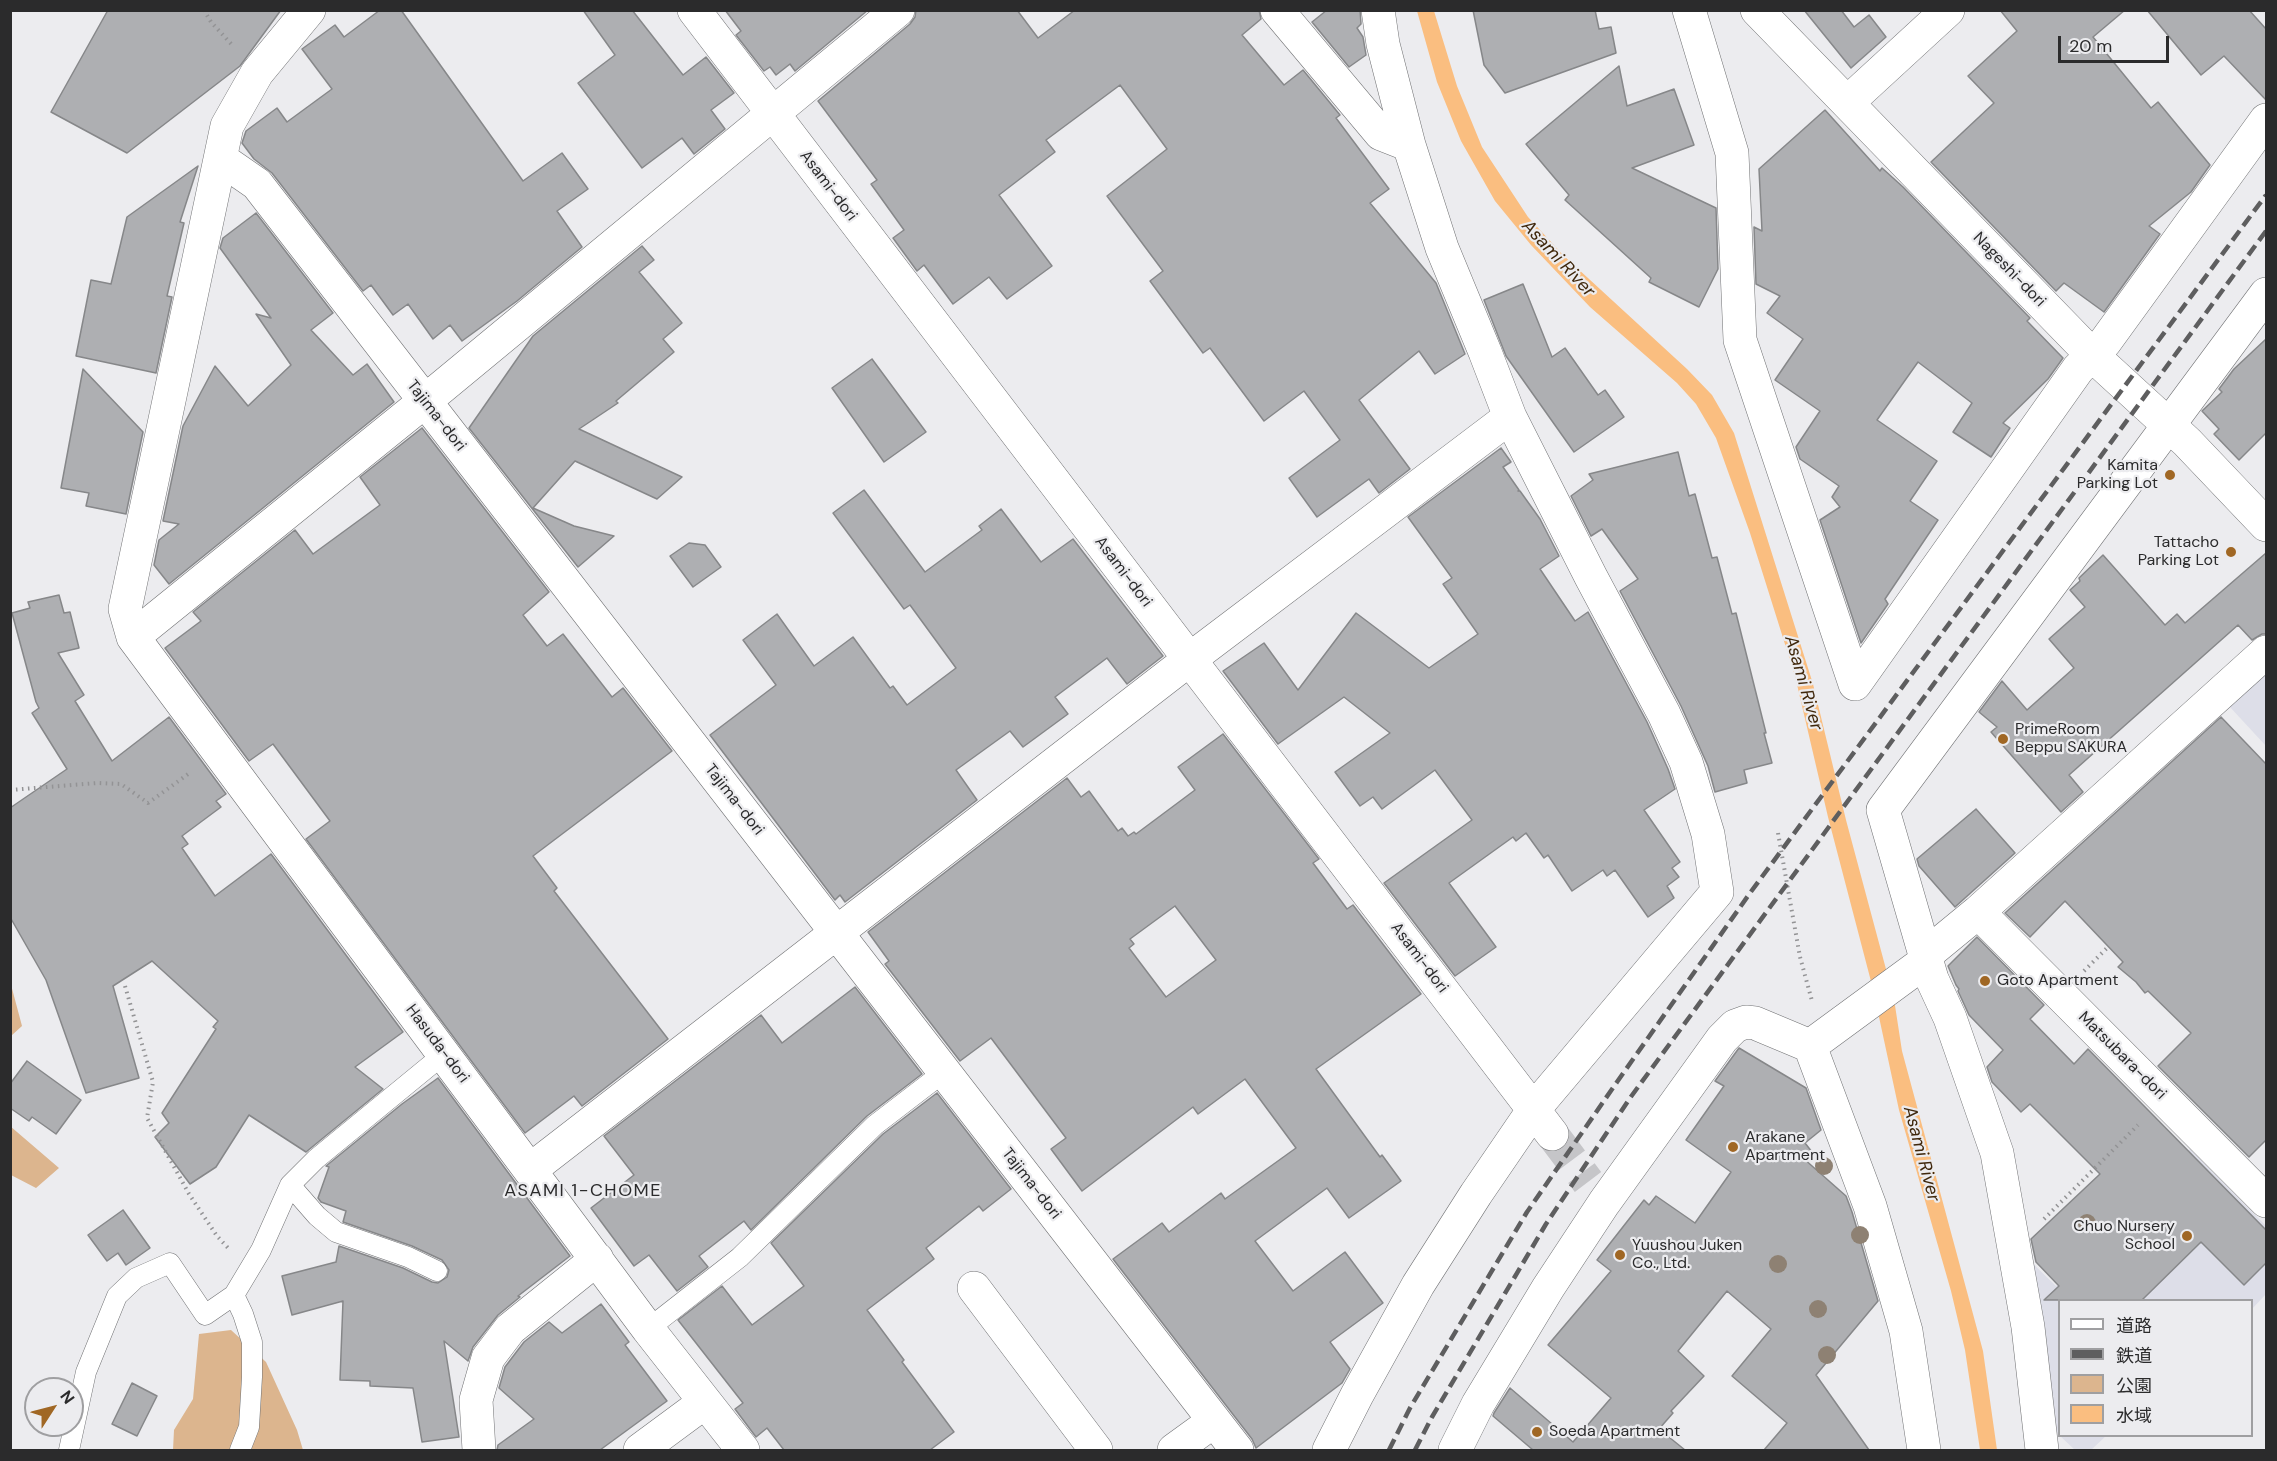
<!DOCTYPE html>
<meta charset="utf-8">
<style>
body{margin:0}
#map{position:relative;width:2277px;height:1461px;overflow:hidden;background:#ececef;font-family:"DM Sans","Noto Sans JP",sans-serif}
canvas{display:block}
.frame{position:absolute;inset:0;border:12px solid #2b2b2c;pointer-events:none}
.legend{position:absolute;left:2058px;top:1299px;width:195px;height:138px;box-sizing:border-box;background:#ececef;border:2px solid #9f9fa1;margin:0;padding:8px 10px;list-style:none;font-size:18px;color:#2b2b2c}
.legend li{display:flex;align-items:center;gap:12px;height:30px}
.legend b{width:30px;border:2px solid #9f9fa1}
.north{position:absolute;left:24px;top:1377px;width:60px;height:60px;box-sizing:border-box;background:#ececef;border:2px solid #9f9fa1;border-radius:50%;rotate:54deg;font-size:16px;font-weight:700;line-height:24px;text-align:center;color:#2b2b2c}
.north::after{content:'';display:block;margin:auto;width:21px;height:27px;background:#a06724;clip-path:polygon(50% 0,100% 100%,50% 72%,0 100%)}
.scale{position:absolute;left:2058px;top:36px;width:111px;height:27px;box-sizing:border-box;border:3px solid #2b2b2c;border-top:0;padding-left:8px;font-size:18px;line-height:21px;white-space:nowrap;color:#2b2b2c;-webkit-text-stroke:4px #ececef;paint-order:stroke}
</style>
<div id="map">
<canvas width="2277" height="1461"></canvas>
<div class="frame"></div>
<ul class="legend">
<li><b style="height:8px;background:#fff"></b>道路</li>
<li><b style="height:8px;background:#5e5e5f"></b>鉄道</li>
<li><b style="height:16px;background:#dcb58e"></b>公園</li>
<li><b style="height:16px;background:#fabe80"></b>水域</li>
</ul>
<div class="north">N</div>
<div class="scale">20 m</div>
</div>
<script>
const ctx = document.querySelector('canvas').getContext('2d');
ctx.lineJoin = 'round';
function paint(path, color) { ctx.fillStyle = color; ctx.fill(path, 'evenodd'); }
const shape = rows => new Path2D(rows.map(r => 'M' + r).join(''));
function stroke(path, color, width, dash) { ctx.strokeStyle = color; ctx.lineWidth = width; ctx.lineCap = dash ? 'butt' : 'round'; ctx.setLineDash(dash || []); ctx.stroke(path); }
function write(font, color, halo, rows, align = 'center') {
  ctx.font = font + ' "DM Sans",sans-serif'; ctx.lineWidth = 4.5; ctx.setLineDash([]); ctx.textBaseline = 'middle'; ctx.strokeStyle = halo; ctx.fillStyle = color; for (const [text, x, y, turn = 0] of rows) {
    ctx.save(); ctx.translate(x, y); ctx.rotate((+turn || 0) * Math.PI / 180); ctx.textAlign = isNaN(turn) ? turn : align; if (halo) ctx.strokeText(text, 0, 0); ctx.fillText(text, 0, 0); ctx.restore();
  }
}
paint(shape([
 [2266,673,2266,746,2229,706],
 [2190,1149,2266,1226,2266,1294,2252,1309,2252,1300,2060,1300,2059,1435,2055,1431,2026,1257,2056,1286],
 [2060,1436,2106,1436,2091,1450,2075,1450]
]), '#dddee8');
paint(shape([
 [10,981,22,1026,11,1036,10,1036],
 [10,1126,59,1168,36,1188,11,1175],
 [231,1330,266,1362,297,1430,303,1450,173,1450,174,1430,193,1399,199,1334]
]), '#dcb58e');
paint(shape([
 [1417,11,1434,11,1457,86,1482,147,1528,217,1564,256,1687,369,1712,395,1734,433,1813,684,1846,820,1894,999,1902,1051,1983,1351,1997,1450,1980,1450,1965,1350,1951,1291,1899,1110,1873,989,1828,817,1795,676,1750,533,1716,438,1696,404,1677,383,1590,307,1531,245,1495,201,1461,141,1437,82]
]), '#fabe80');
const building = shape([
 [108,10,281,10,240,66,127,153,51,112,108,10],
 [380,10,401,10,523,181,562,153,588,189,557,211,582,247,517,301,462,341,450,325,433,339,408,304,393,315,371,285,363,291,272,173,254,159,242,143,246,131,277,108,287,122,332,89,302,49,335,25,344,37,380,10],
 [583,10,632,10,683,75,706,57,734,93,711,110,725,129,694,154,682,138,642,168,578,83,615,55,583,10],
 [725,10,868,10,795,71,790,64,776,75,770,67,764,71,736,35,741,31,725,10],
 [916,10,1017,10,1038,38,1075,10,1259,10,1261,19,1242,35,1284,85,1303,70,1340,115,1336,118,1389,189,1370,203,1436,283,1465,354,1435,374,1419,351,1359,400,1410,469,1379,493,1369,479,1317,517,1289,478,1340,440,1304,391,1264,421,1210,348,1203,353,1150,281,1163,271,1107,196,1167,149,1120,85,1046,140,1055,152,999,195,1052,266,1007,299,989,277,953,304,924,265,917,271,893,238,904,230,871,184,877,180,818,101,910,24,915,17,916,10],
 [1327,10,1360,10,1361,24,1357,28,1363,37,1366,55,1349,67,1312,22,1327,10],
 [1473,10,1595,10,1599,29,1611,27,1616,53,1505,93,1484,65,1473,10],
 [1804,10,1841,10,1854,27,1869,15,1886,37,1851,68,1804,10],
 [2000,10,2125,10,2093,37,2151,108,2158,102,2210,165,2191,192,2149,226,2160,234,2104,312,2064,283,2056,291,1931,162,1994,103,1968,76,2017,31,2000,10],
 [2147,10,2249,10,2266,29,2266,100,2224,56,2201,75,2147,10],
 [1619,66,1627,106,1674,89,1694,145,1632,168,1716,208,1718,269,1699,307,1649,282,1651,278,1565,200,1569,195,1526,144,1619,66],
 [1825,110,1880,171,1882,168,1903,187,2030,318,2027,321,2063,358,2048,379,2003,423,2010,428,1991,457,1953,432,1972,403,1918,362,1877,420,1937,461,1910,501,1938,520,1885,599,1888,604,1861,643,1820,520,1840,507,1832,497,1839,486,1800,459,1796,447,1820,411,1775,380,1803,339,1767,313,1780,296,1756,284,1754,227,1762,231,1759,169,1825,110],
 [198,166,180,222,184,223,167,296,172,297,156,373,76,356,91,280,111,284,127,217,198,166],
 [256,213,333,313,311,330,353,375,367,364,394,402,169,584,154,565,159,540,179,524,163,521,183,426,215,366,248,406,291,365,256,314,271,318,220,248,223,238,256,213],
 [642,246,654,260,639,272,682,323,663,339,674,352,616,401,618,403,579,429,682,477,657,499,575,461,533,508,574,526,614,536,578,567,469,428,533,336,642,246],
 [1523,284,1552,357,1565,348,1598,395,1605,390,1624,417,1574,452,1506,356,1484,300,1523,284],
 [2266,339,2266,433,2239,460,2214,434,2219,429,2202,411,2222,392,2219,389,2234,369,2266,339],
 [872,359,926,432,884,462,832,388,872,359],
 [83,369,143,432,126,514,86,506,89,493,61,488,83,369],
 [422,428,549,592,523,615,547,646,563,634,612,697,623,688,672,751,533,856,557,888,554,891,668,1039,582,1106,574,1096,525,1133,306,839,330,821,273,744,249,761,165,648,201,621,193,612,295,530,313,554,380,505,360,477,422,428],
 [1501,448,1511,462,1503,467,1519,490,1518,491,1520,491,1540,519,1559,556,1540,569,1575,621,1588,612,1647,722,1668,769,1675,789,1644,810,1680,862,1672,868,1679,877,1667,886,1674,898,1648,917,1615,870,1607,876,1603,870,1572,891,1548,855,1544,858,1526,833,1516,841,1513,837,1449,883,1496,947,1455,976,1384,883,1472,820,1435,770,1382,809,1373,797,1360,806,1335,772,1390,733,1344,697,1278,744,1223,671,1264,643,1298,690,1356,613,1429,668,1478,634,1443,584,1452,578,1408,517,1501,448],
 [1678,452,1689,496,1695,494,1712,558,1717,557,1732,614,1736,613,1766,733,1764,733,1772,763,1744,770,1747,783,1715,792,1708,766,1681,706,1620,591,1638,579,1602,529,1591,536,1571,496,1593,480,1589,474,1678,452],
 [864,490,925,572,982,530,979,526,1001,509,1041,562,1073,539,1163,656,1127,684,1107,658,1055,697,1068,714,1023,747,1010,731,956,770,977,800,845,902,840,895,835,900,710,735,776,685,743,640,777,614,814,666,853,637,890,688,893,686,907,705,956,668,910,605,904,609,833,513,864,490],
 [689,543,705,545,721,567,693,587,670,556,689,543],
 [2266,553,2266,634,2262,634,2252,640,2238,625,2069,775,2083,792,2061,812,1991,732,1997,727,1979,712,2002,681,2027,710,2074,668,2049,639,2085,607,2070,590,2080,581,2079,578,2103,555,2165,625,2177,614,2185,623,2266,553],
 [59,595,64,613,70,612,79,648,58,653,84,695,75,701,112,761,169,717,226,794,216,801,221,807,182,836,188,844,182,848,215,896,271,854,403,1032,355,1067,383,1089,306,1152,249,1115,216,1167,190,1184,155,1137,169,1123,162,1113,216,1029,213,1027,218,1021,152,961,113,986,139,1078,86,1093,46,980,10,917,10,808,67,769,32,713,39,708,36,702,12,613,30,608,28,602,59,595],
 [2221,717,2266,764,2266,1140,2249,1157,2158,1066,2191,1033,2148,991,2145,993,2136,982,2118,967,2123,962,2065,901,2030,937,2005,913,2221,717],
 [1223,734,1319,859,1313,863,1347,909,1353,905,1421,994,1316,1069,1380,1157,1382,1155,1401,1181,1349,1218,1327,1188,1255,1241,1293,1291,1345,1252,1383,1303,1330,1342,1350,1369,1342,1383,1256,1448,1252,1439,1113,1259,1162,1223,1169,1232,1221,1193,1225,1199,1296,1148,1245,1079,1198,1114,1193,1107,1082,1191,1051,1149,1066,1138,991,1038,960,1061,885,964,889,961,868,932,1067,778,1081,797,1089,791,1118,831,1122,828,1128,836,1134,832,1136,834,1195,790,1178,767,1223,734],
 [1175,906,1216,960,1166,997,1129,948,1134,944,1130,939,1175,906],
 [1976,809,2015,853,1955,907,1919,866,1917,859,1976,809],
 [1977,937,2044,1005,2030,1019,2074,1064,2088,1049,2266,1230,2266,1263,2244,1285,2201,1242,2142,1300,2044,1300,2059,1286,2036,1262,2031,1239,2100,1174,2030,1104,2021,1112,1992,1082,1987,1067,2003,1050,1969,1015,1958,991,1959,989,1956,985,1948,966,1977,937],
 [855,987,922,1074,867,1116,751,1230,744,1221,699,1256,708,1267,677,1291,649,1255,634,1266,591,1208,634,1175,604,1136,761,1015,782,1043,855,987],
 [1739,1048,1806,1088,1821,1130,1805,1143,1812,1152,1803,1158,1846,1196,1852,1212,1878,1301,1816,1375,1869,1450,1764,1450,1787,1423,1732,1376,1771,1329,1727,1291,1678,1351,1704,1376,1671,1411,1673,1413,1659,1429,1685,1450,1533,1450,1493,1416,1494,1413,1510,1388,1573,1442,1611,1398,1548,1345,1611,1271,1597,1260,1644,1200,1649,1205,1656,1196,1695,1223,1731,1172,1686,1140,1724,1086,1715,1081,1739,1048],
 [27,1061,81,1100,56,1134,32,1117,29,1121,10,1108,10,1084,27,1061],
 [438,1078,570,1256,518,1296,520,1297,498,1315,473,1347,468,1361,444,1341,459,1437,422,1442,413,1388,370,1386,370,1381,340,1380,343,1301,292,1315,282,1276,336,1262,339,1246,403,1268,432,1282,438,1283,447,1277,449,1270,442,1260,412,1246,343,1222,346,1211,321,1202,318,1198,329,1167,326,1166,402,1104,438,1078],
 [937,1093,1011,1189,983,1211,979,1206,926,1248,934,1259,867,1310,904,1360,902,1362,954,1432,930,1450,784,1450,767,1428,756,1437,735,1409,743,1403,678,1320,722,1286,752,1325,804,1286,771,1243,883,1134,937,1093],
 [123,1210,150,1248,126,1265,118,1253,107,1261,88,1235,123,1210],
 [601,1304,629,1342,625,1345,667,1401,600,1450,497,1450,498,1445,534,1419,499,1388,505,1367,524,1342,549,1322,562,1333,601,1304],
 [132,1383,157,1396,137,1436,112,1424,132,1383]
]);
paint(building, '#aeafb2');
stroke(building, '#868789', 1.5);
stroke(shape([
 [1552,1134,1588,1182]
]), '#c5c5c8', 33, [33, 16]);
const service = shape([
 [290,1185,317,1216,336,1232,408,1257,437,1271],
 [234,1295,243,1314,252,1342,252,1377,249,1427,240,1450],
 [648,1329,740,1257,875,1125,944,1072],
 [69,1450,86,1372,117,1296,136,1278,170,1263,205,1315,234,1295,261,1250,290,1185,316,1159,444,1054]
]);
const minor = shape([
 [309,10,257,73,227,126,125,609,133,637,648,1329,743,1450],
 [694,10,1552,1134],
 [1277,10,1381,134,1409,145],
 [1689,10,1732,153,1740,340,1855,684],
 [1757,10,2092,355,2187,442,2266,525],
 [1848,102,1948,10],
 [221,159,257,184,1237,1450],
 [133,637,425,401,898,10],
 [1855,684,2078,369,2105,342,2266,120],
 [1978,912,2266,1201],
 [1810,1046,1919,966,1933,949,1978,912,2266,652],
 [530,1170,1190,659,1510,417],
 [974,1288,1096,1450],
 [479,1450,476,1400,488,1358,510,1329,597,1259],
 [640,1450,705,1402],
 [1174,1450,1214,1421],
 [1329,1450,1357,1395,1418,1285,1476,1194,1534,1109,1717,892,1708,834,1686,762,1664,714,1591,577,1510,417,1485,352,1442,248,1409,145,1383,44,1378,10],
 [1455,1450,1478,1404,1548,1288,1604,1203,1722,1039,1735,1026,1746,1022,1755,1023,1810,1046,1870,1206,1906,1331,1924,1450],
 [2042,1450,2028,1327,1997,1153,1950,1018,1932,979,1883,810,2266,294]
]);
stroke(service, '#717274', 21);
stroke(minor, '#717274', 34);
stroke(shape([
 [204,10,211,22,234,47],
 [10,790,97,783,121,784,148,803,191,772],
 [1778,833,1800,957,1812,1001],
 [2084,971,2108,947],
 [125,986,153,1082,147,1118,189,1194,217,1236,229,1249],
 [2044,1219,2138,1125]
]), '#939395', 4, [1.5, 4.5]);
stroke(service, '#fff', 20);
stroke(minor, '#fff', 33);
stroke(shape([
 [1389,1450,1410,1408,1527,1212,1617,1082,1750,893,2266,195],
 [1415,1450,1432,1417,1546,1224,1630,1098,2266,231]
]), '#5e5e5f', 4.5, [12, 6]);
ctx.fillStyle = '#8e8173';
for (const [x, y] of [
 [1824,1166],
 [2087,1223],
 [1860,1235],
 [1778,1264],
 [1818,1309],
 [1827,1355]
]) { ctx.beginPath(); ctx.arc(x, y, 9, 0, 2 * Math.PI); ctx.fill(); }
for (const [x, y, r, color] of [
 [2170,475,6,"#a06724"],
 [2231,552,6,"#a06724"],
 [2003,739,6,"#a06724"],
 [1985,981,6,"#a06724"],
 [1733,1147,6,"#a06724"],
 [2187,1236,6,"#a06724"],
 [1620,1255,6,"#a06724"],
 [1537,1432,6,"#a06724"]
]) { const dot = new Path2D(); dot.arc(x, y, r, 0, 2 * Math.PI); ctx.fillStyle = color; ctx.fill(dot); stroke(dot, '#ececef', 2); }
write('16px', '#2b2b2c', '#ececef', [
 ["Asami-dori",828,186,53],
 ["Nageshi-dori",2009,270,46],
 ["Tajima-dori",436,416,52],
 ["Asami-dori",1123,572,53],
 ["Tajima-dori",734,800,52],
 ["Asami-dori",1419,958,53],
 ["Hasuda-dori",437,1044,53],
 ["Matsubara-dori",2122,1056,45],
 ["Tajima-dori",1031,1184,52]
]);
write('16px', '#2b2b2c', '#ececef', [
 ["Kamita",2158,466,"right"],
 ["Parking Lot",2158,484,"right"],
 ["Tattacho",2219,543,"right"],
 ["Parking Lot",2219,561,"right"],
 ["PrimeRoom",2015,730],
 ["Beppu SAKURA",2015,748],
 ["Goto Apartment",1997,981],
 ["Arakane",1745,1138],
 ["Apartment",1745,1156],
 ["Chuo Nursery",2175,1227,"right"],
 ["School",2175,1245,"right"],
 ["Yuushou Juken",1632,1246],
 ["Co., Ltd.",1632,1264],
 ["Soeda Apartment",1549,1432]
], 'left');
write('italic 18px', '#40280c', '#ececef', [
 ["Asami River",1558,259,47],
 ["Asami River",1803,683,74],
 ["Asami River",1921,1154,75]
]);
ctx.letterSpacing = '1.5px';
write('18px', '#2b2b2c', '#ececef', [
 ["ASAMI 1-CHOME",583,1191]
]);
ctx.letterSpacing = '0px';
</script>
